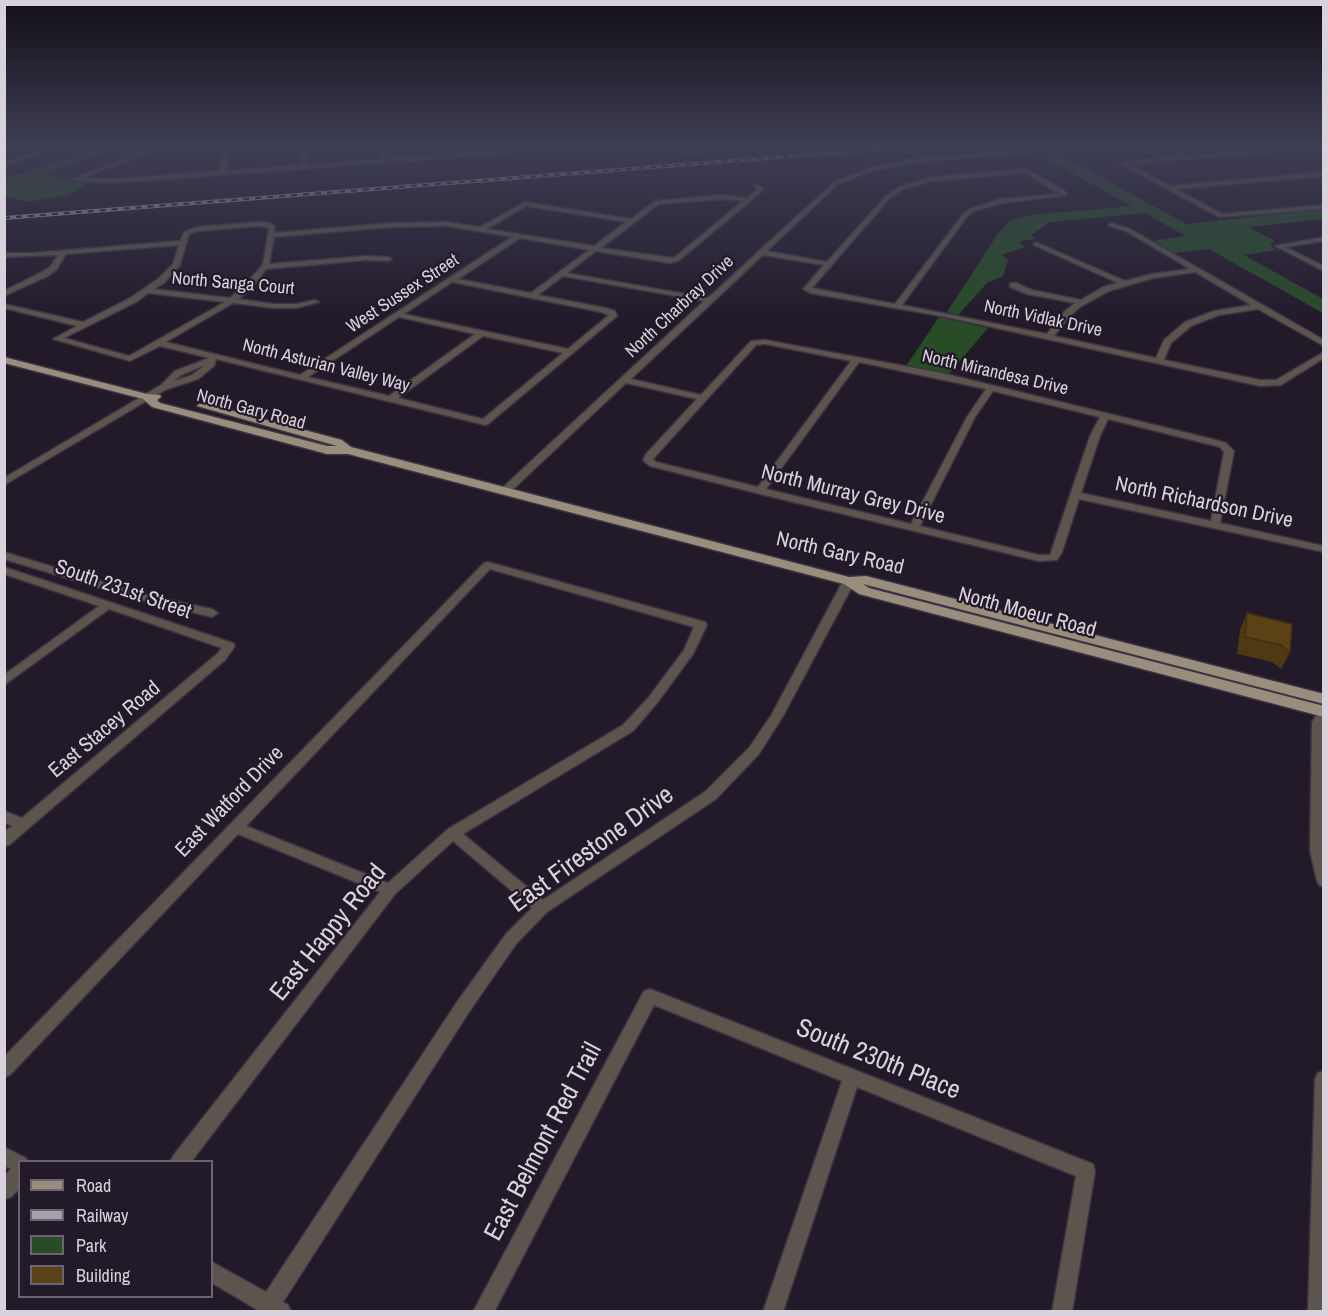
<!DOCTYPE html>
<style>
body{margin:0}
#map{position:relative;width:1328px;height:1316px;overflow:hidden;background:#221929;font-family:"Archivo Narrow",sans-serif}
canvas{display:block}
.frame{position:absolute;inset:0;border:6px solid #d8d2dd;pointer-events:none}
.legend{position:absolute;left:18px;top:1160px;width:195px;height:138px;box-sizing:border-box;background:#221929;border:2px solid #6b6371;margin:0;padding:8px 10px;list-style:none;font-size:18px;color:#d8d2dd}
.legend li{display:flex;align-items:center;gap:12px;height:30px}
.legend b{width:30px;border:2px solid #6b6371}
</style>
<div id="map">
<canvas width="1328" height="1316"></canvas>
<div class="frame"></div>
<ul class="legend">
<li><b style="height:8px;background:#998d7d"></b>Road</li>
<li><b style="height:8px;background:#a6a0ac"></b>Railway</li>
<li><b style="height:16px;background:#274c26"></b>Park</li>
<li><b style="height:16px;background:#5b4216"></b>Building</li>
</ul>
</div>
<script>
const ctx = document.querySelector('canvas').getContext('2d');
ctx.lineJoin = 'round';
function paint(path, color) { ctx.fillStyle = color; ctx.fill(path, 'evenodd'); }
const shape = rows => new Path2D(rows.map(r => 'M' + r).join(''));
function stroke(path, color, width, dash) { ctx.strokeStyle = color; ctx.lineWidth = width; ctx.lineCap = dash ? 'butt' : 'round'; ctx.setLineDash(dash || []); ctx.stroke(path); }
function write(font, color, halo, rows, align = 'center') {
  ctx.font = font + ' "Archivo Narrow",sans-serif'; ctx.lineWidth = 4.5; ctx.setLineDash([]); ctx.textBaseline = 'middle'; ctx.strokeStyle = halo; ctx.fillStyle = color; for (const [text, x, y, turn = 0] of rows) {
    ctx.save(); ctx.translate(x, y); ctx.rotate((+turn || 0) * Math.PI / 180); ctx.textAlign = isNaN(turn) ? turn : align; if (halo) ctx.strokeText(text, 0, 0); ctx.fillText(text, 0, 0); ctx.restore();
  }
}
paint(shape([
 [103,145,124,145,43,175,69,179,72,182,88,183,69,195,28,202,5,197,5,179],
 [1061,155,1186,224,1323,209,1323,219,1248,227,1275,241,1270,245,1276,250,1244,255,1323,299,1323,313,1209,249,1175,253,1153,241,1186,236,1145,213,1050,222,1031,235,1037,239,1021,241,1020,243,1025,247,1001,255,1008,259,1003,276,987,283,958,315,947,312,999,232,1011,220,1032,215,1131,206,1044,157],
 [939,317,988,328,948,375,906,366]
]), '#274c26');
const minor = shape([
 [55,145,63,145,4,166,4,162,55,145],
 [160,145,168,145,83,178,113,179,220,171,225,145,231,145,226,171,300,165,300,145,306,145,306,165,379,159,376,145,382,145,385,159,553,145,502,154,113,183,75,181,72,179,160,145],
 [621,145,691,149,782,145,691,153,621,145],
 [1087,145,1107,145,913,163,874,170,838,184,767,251,827,262,885,197,899,187,931,177,1026,169,1064,190,1067,195,1002,203,974,211,968,215,902,305,1047,334,1063,313,1075,303,1027,294,1010,287,1010,283,1016,283,1032,290,1081,300,1103,287,1118,283,1034,245,1034,243,1038,243,1125,281,1152,274,1190,269,1126,231,1109,226,1109,224,1111,223,1130,229,1324,340,1324,346,1258,309,1219,315,1191,326,1171,343,1164,360,1260,380,1276,380,1324,352,1324,358,1281,385,1260,386,946,317,810,293,803,289,824,265,763,255,631,379,701,395,751,341,765,340,942,373,1216,440,1226,443,1234,451,1220,523,1324,546,1324,552,1079,499,1062,552,1057,560,1039,561,760,494,650,466,645,462,643,460,646,454,697,399,626,383,509,493,501,493,501,489,704,301,563,276,538,295,606,308,615,311,617,316,488,424,485,425,216,359,214,366,198,379,165,390,4,485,4,478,161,385,175,371,209,358,160,346,130,361,53,339,77,326,4,308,4,304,83,322,130,298,158,279,173,264,179,245,66,254,56,270,48,276,4,296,4,291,42,272,50,267,58,255,4,257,4,253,32,253,180,241,184,232,197,227,259,222,270,223,275,227,274,233,392,223,447,222,480,227,525,202,631,219,655,201,722,195,747,198,757,189,754,185,758,185,763,189,760,193,678,261,669,263,596,251,567,273,708,298,834,182,870,168,913,159,1087,145],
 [1025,173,1060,194,1001,199,970,209,964,213,895,304,812,288,889,199,903,189,932,181,1025,173],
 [722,199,743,201,674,258,601,248,659,204,722,199],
 [526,206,626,222,594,246,487,229,526,206],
 [259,226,269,228,263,264,246,284,230,298,154,289,164,283,180,265,189,234,198,231,259,226],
 [447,226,512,237,300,375,166,342,233,303,274,308,296,308,319,302,315,300,296,304,274,304,238,299,252,288,266,269,366,260,388,261,392,259,388,257,366,256,269,264,274,237,392,227,447,226],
 [520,238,589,250,531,293,458,279,520,238],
 [1195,272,1251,305,1214,311,1185,322,1164,340,1156,358,1054,336,1069,317,1080,307,1109,291,1153,278,1195,272],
 [452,282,601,312,609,315,568,349,404,314,452,282],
 [148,293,225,302,129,356,64,338,136,302,148,293],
 [399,317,475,334,389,396,308,377,399,317],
 [483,336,563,353,483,419,398,398,483,336],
 [765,344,851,361,758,487,656,462,653,459,756,345,765,344],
 [859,362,986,389,967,417,911,524,766,489,859,362],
 [205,365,192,375,174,381,181,375,205,365],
 [993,391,1100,417,1090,436,1050,555,1039,555,920,526,975,417,993,391],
 [1108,419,1220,447,1224,452,1211,521,1081,493,1100,436,1108,419],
 [1159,145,1166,145,1188,156,1303,145,1314,146,1324,150,1324,154,1311,149,1129,164,1170,186,1324,172,1324,176,1176,189,1222,214,1324,205,1324,209,1219,217,1119,163,1180,156,1159,145],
 [1324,237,1324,241,1285,247,1324,266,1324,271,1275,246,1324,237],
 [4,552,142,594,212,609,218,613,212,617,136,599,4,559,4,552],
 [488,562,705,622,707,625,693,654,657,703,633,731,463,834,543,900,706,791,749,748,772,714,843,581,849,578,855,581,783,716,759,754,716,799,547,912,516,944,469,1012,283,1302,288,1305,291,1312,255,1312,256,1309,212,1283,212,1262,266,1292,457,1002,506,934,532,908,453,841,395,894,191,1162,170,1162,173,1156,380,892,238,834,10,1075,4,1077,4,1057,484,563,488,562],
 [490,569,694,627,684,650,649,697,623,725,448,829,388,883,246,826,490,569],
 [4,567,233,643,235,646,225,660,9,845,4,846,4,832,12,826,4,822,4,811,22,818,217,654,222,648,109,609,4,685,4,675,99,606,4,574,4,567],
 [1324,709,1324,887,1319,885,1317,881,1310,851,1312,722,1320,710,1324,709],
 [650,989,1093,1164,1095,1171,1072,1312,1052,1312,1076,1176,857,1087,783,1312,763,1312,842,1081,654,1005,494,1312,473,1312,644,991,650,989],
 [1324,1071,1324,1312,1308,1312,1315,1079,1318,1073,1324,1071],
 [4,1147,26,1158,28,1162,20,1162,20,1188,11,1197,4,1199,4,1176,11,1169,4,1166,4,1147]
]);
const major = shape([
 [4,357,147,394,160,395,161,397,157,400,160,403,327,446,337,446,197,406,199,404,207,404,342,440,351,447,849,577,866,576,1324,694,1324,704,863,584,869,588,1324,706,1324,717,859,594,844,584,348,454,327,454,152,407,143,399,4,363,4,357]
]);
stroke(minor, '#3b3342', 3);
stroke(major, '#3b3342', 3);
paint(minor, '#5b554d');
paint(major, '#998d7d');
const rail = shape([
 [4,218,934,145]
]);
stroke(rail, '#a6a0ac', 4);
stroke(rail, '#221929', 2, [6]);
paint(shape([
 [1247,613,1290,652,1281,669,1272,662,1237,654,1240,630]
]), '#4e3913');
const building = shape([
 [1247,613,1292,624,1290,652,1281,645,1245,637,1247,613]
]);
paint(building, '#5b4216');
stroke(building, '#402e0f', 1.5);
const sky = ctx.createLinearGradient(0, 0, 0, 329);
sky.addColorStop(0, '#130e17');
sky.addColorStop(0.44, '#3e3e54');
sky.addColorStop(1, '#3e3e5400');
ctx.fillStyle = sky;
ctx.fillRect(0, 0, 1328, 329);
write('18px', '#d8d2dd', '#221929', [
 ["North Sanga Court",233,284,5],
 ["West Sussex Street",403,294,-33],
 ["North Charbray Drive",680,307,-43],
 ["North Vidlak Drive",1043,319,12],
 ["North Asturian Valley Way",326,366,14],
 ["North Mirandesa Drive",995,373,13],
 ["North Gary Road",251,410,15]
]);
write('21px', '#d8d2dd', '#221929', [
 ["North Murray Grey Drive",853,495,14],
 ["North Richardson Drive",1204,503,12],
 ["North Gary Road",840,554,13],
 ["South 231st Street",123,590,19],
 ["North Moeur Road",1027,613,15],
 ["East Stacey Road",105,730,-40],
 ["East Watford Drive",230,802,-46]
]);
write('26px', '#d8d2dd', '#221929', [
 ["East Firestone Drive",592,850,-36],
 ["East Happy Road",329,933,-51],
 ["South 230th Place",878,1060,22],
 ["East Belmont Red Trail",544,1142,-62]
]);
</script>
